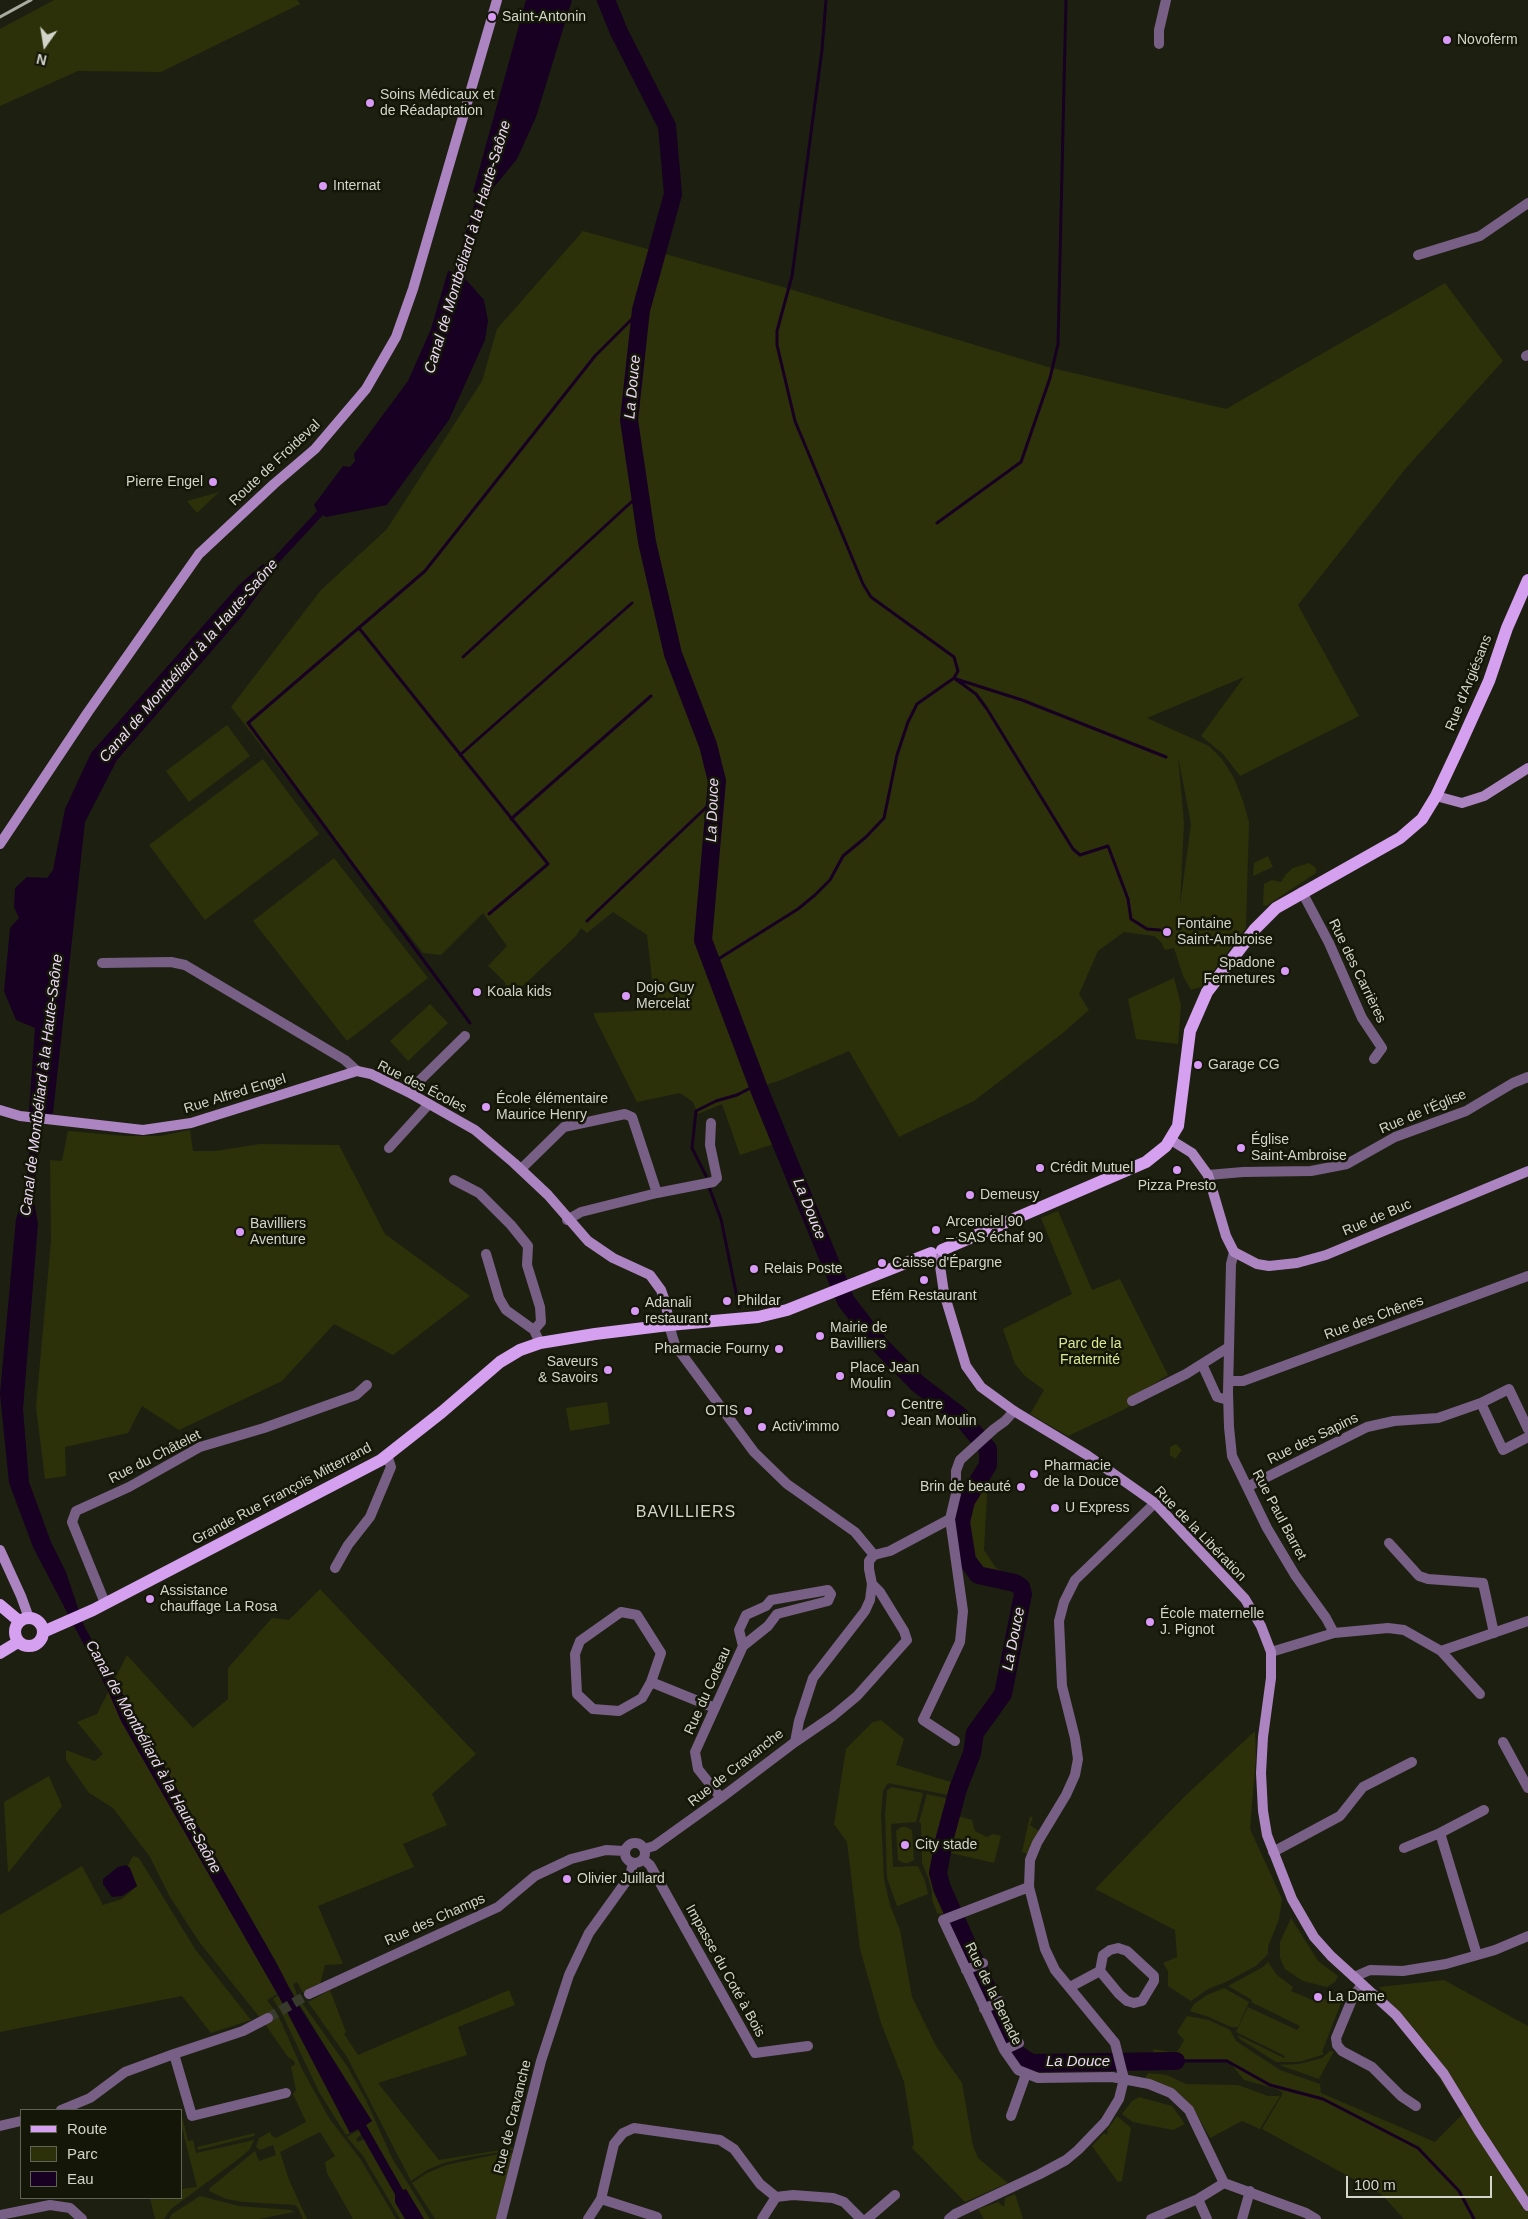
<!DOCTYPE html>
<meta charset="utf-8">
<style>
body{margin:0}
#map{position:relative;width:1528px;height:2219px;overflow:hidden;background:#1d2010;font-family:Helvetica,sans-serif}
canvas{display:block}
.legend{position:absolute;left:20px;top:2109px;width:162px;height:90px;box-sizing:border-box;background:#141607;border:1px solid #606255;margin:0;padding:6px 9px;list-style:none;font-size:15px;color:#d3d5cb}
.legend li{display:flex;align-items:center;gap:10px;height:25px}
.legend b{width:25px;border:1px solid #606255}
.north{position:absolute;left:20px;top:20px;width:50px;height:50px;-webkit-text-stroke:4px #141607;paint-order:stroke;rotate:193deg;font-size:14px;font-weight:700;line-height:20px;text-align:center;color:#d3d5cb}
.north::after{content:'';display:block;margin:auto;width:18px;height:22px;background:#d3d5cb;clip-path:polygon(50% 0,100% 100%,50% 72%,0 100%)}
.scale{position:absolute;left:1346px;top:2176px;width:146px;height:22px;box-sizing:border-box;border:2px solid #d3d5cb;border-top:0;padding-left:6px;font-size:15px;line-height:18px;white-space:nowrap;color:#d3d5cb;-webkit-text-stroke:4px #141607;paint-order:stroke}
</style>
<div id="map">
<canvas width="1528" height="2219"></canvas>
<ul class="legend">
<li><b style="height:6px;background:#d5a0ef"></b>Route</li>
<li><b style="height:14px;background:#2c310a"></b>Parc</li>
<li><b style="height:14px;background:#170022"></b>Eau</li>
</ul>
<div class="north">N</div>
<div class="scale">100 m</div>
</div>
<script>
const ctx = document.querySelector('canvas').getContext('2d');
ctx.lineJoin = 'round';
function paint(path, color) { ctx.fillStyle = color; ctx.fill(path, 'evenodd'); }
const shape = rows => new Path2D(rows.map(r => 'M' + r).join(''));
function stroke(path, color, width, dash) { ctx.strokeStyle = color; ctx.lineWidth = width; ctx.lineCap = dash ? 'butt' : 'round'; ctx.setLineDash(dash || []); ctx.stroke(path); }
function write(font, color, halo, rows, align = 'center') {
  ctx.font = font + ' Helvetica,sans-serif'; ctx.lineWidth = 5; ctx.setLineDash([]); ctx.textBaseline = 'middle'; ctx.strokeStyle = halo; ctx.fillStyle = color; for (const [text, x, y, turn = 0] of rows) {
    ctx.save(); ctx.translate(x, y); ctx.rotate((+turn || 0) * Math.PI / 180); ctx.textAlign = isNaN(turn) ? turn : align; if (halo) ctx.strokeText(text, 0, 0); ctx.fillText(text, 0, 0); ctx.restore();
  }
}
paint(shape([
 [54,0,297,0,300,4,161,72,78,71,0,106,0,29],
 [583,231,783,287,1048,367,1226,409,1445,283,1503,361,1406,468,1298,605,1359,716,1240,776,1223,754,1201,736,1244,677,1147,718,1209,746,1222,759,1234,778,1243,801,1249,822,1246,928,1201,987,1191,990,1183,976,1174,948,1165,950,1161,942,1154,936,1124,932,1098,951,1079,994,1089,1010,1064,1032,974,1101,899,1137,849,1051,781,1080,753,1089,777,1143,740,1155,722,1104,698,1114,693,1102,680,1093,637,1102,594,1016,594,1013,634,1011,655,1006,647,935,613,912,587,933,581,928,576,936,511,997,504,981,488,966,507,946,483,913,441,955,423,953,231,707,321,590,387,529,482,381,497,329],
 [1178,756,1191,824,1180,905,1184,823],
 [219,492,197,513,187,501],
 [227,725,250,756,189,802,166,771],
 [263,759,319,834,205,920,149,845],
 [1268,856,1273,867,1253,876,1254,863],
 [334,858,428,978,347,1041,253,921],
 [1309,863,1316,868,1316,873,1266,906,1263,905,1264,884,1272,880,1281,882,1286,874,1293,868],
 [1174,978,1181,1005,1178,1044,1136,1039,1128,999],
 [430,1004,448,1023,408,1061,390,1041],
 [190,1130,193,1151,215,1151,260,1144,339,1145,385,1234,470,1296,393,1355,334,1324,282,1381,179,1430,142,1406,128,1433,65,1447,66,1476,45,1479,36,1407,51,1241,50,1160,62,1161,68,1131,126,1136,160,1136],
 [1058,1211,1092,1290,1120,1279,1168,1375,1147,1388,1149,1395,1123,1410,1068,1436,1030,1414,1044,1390,1025,1376,1015,1364,1003,1329,1072,1294,1041,1218],
 [607,1402,610,1424,570,1431,566,1408],
 [1176,1444,1182,1450,1175,1459,1170,1455,1170,1447],
 [988,1479,984,1550,996,1568,1013,1578,985,1574,972,1562,965,1519,975,1492,983,1480],
 [320,1589,476,1754,432,1794,447,1825,403,1844,414,1867,318,1906,343,1964,325,1965,320,1984,303,1993,297,1982,293,1984,298,1997,347,2066,366,2100,392,2158,430,2219,424,2219,406,2190,403,2191,366,2125,371,2121,289,1987,267,2000,275,2011,261,2019,200,1943,170,1897,150,1857,113,1808,89,1793,66,1760,66,1750,95,1761,103,1754,77,1722,97,1714,127,1655,193,1728,228,1699,228,1668,272,1618,289,1620],
 [881,1720,904,1739,896,1765,957,1784,953,1796,888,1783,883,1791,881,1815,884,1879,890,1905,900,1930,912,1997,936,2046,962,2083,973,2146,978,2158,1008,2183,965,2202,912,2148,914,2144,904,2082,881,2023,860,1949,847,1842,834,1824,846,1749,873,1722],
 [1255,1731,1256,1756,1250,1829,1282,1899,1279,1919,1268,1947,1268,1954,1256,1966,1226,1982,1208,1989,1191,2001,1168,1986,1168,1971,1163,1963,1177,1957,1175,1930,1095,1889,1184,1797],
 [49,1776,62,1806,8,1873,4,1802],
 [892,1787,923,1793,916,1822,891,1824,893,1867,918,1866,925,1881,928,1894,897,1906,887,1878,885,1815,887,1790],
 [927,1794,953,1800,942,1841,937,1873,941,1888,950,1910,941,1914,937,1913,932,1900,932,1892,929,1880,922,1863,921,1823,919,1822],
 [958,1816,972,1820,975,1831,987,1837,993,1834,1001,1836,994,1863,947,1852],
 [1030,1816,1033,1818,1030,1825,1039,1831,1027,1854,1022,1852],
 [901,1827,906,1827,912,1830,914,1860,908,1863,904,1863,898,1860,896,1831],
 [133,1856,139,1858,195,1949,251,2020,211,2033,182,1996,0,2032,0,1915,82,1866,103,1905,122,1899,137,1886,128,1865],
 [1291,1918,1318,1961,1338,1976,1335,1982,1327,1987,1303,1981,1285,1969,1280,1958,1280,1942],
 [1268,1962,1277,1975,1293,1987,1291,1991,1312,2000,1335,1999,1344,1995,1322,2052,1324,2053,1322,2055,1299,2062,1276,2062,1240,2039,1237,2035,1284,2058,1285,2056,1236,2032,1248,2007,1297,2030,1300,2026,1251,2002,1252,2000,1228,1986,1263,1967],
 [1444,1980,1528,2026,1528,2219,1404,2219,1381,2194,1262,2129,1283,2093,1277,2089,1244,2080,1227,2059,1151,2059,1154,2049,1170,2052,1178,2051,1184,2040,1177,2032,1187,2016,1209,2020,1230,2030,1236,2041,1280,2070,1320,2084,1321,2093,1435,2142,1463,2114,1379,1987],
 [1224,1988,1249,2002,1238,2027,1231,2027,1209,2017,1190,2011,1194,2004,1207,1995],
 [330,1990,346,2032,344,2034,358,2055,509,1990,515,2005,458,2027,467,2055,378,2083,439,2160,513,2148,513,2150,469,2157,444,2163,427,2170,411,2181,347,2057,308,2002],
 [278,1995,283,2004,350,2133,346,2135,319,2092,282,2014,273,1999],
 [279,2017,302,2069,329,2118,361,2160,396,2219,353,2219,327,2173,325,2162,335,2156,320,2132,280,2152,289,2180,307,2219,303,2219,298,2208,295,2205,243,2202,226,2199,209,2191,210,2188,255,2151,259,2161,276,2155,273,2145,260,2150,256,2147,259,2138,270,2132,272,2136,276,2138,306,2122,293,2094,296,2090,291,2066,295,2065,294,2061,288,2057,265,2024],
 [1330,2051,1334,2051,1319,2079,1279,2065,1299,2064,1322,2058],
 [1148,2073,1167,2075,1186,2084,1238,2085,1268,2096,1280,2096,1260,2129,1242,2121,1210,2138,1194,2109,1184,2098,1171,2088,1145,2078],
 [1139,2097,1172,2106,1185,2124,1173,2130,1133,2122,1122,2114,1132,2101],
 [181,2112,188,2141,193,2140,196,2153,254,2140,250,2149,241,2157,171,2209,164,2219,155,2219,150,2198,181,2198,181,2189,197,2187,181,2124],
 [1117,2116,1131,2128,1122,2181,1118,2182,1092,2146,1104,2133,1107,2135,1108,2132,1107,2130],
 [359,2130,361,2135,356,2139,358,2142,364,2139,395,2195,395,2202,405,2219,400,2219,363,2156,347,2137],
 [255,2133,254,2136,198,2150,197,2147],
 [508,2152,513,2153,496,2219,435,2219,412,2183,427,2173,446,2165],
 [1015,2194,1023,2219,984,2219,978,2209,998,2202,1004,2207,1005,2198],
 [200,2196,239,2206,291,2210,294,2212,259,2219,169,2219,172,2214]
]), '#2c310a');
paint(shape([
 [526,0,572,0,536,117,517,159,485,198,461,274,484,300,488,321,485,340,449,420,387,505,326,517,323,515,271,571,273,574,242,616,117,760,85,822,53,1113,42,1123,33,1195,38,1224,23,1409,29,1482,51,1542,66,1572,84,1626,276,1962,296,2001,372,2121,366,2125,403,2190,406,2189,424,2219,405,2219,395,2202,395,2194,358,2129,350,2133,283,2004,121,1721,108,1691,33,1547,9,1483,0,1394,16,1219,25,1193,32,1123,29,1110,35,1028,16,1020,4,991,10,928,19,918,14,907,15,888,27,877,47,878,53,870,65,809,91,753,239,585,263,564,266,566,317,511,314,505,343,466,350,467,355,461,354,454,408,381,431,329,448,271,454,272,477,195,473,192],
 [126,1865,130,1868,137,1886,122,1896,112,1897,103,1884,103,1879,118,1867]
]), '#170022');
stroke(shape([
 [937,523,1021,462,1050,378,1058,344,1066,0],
 [359,628,548,864,489,914],
 [463,657,640,494],
 [954,678,976,694,987,709,1073,849,1080,855,1108,846,1128,899,1131,919,1147,929,1160,930],
 [956,679,1022,700,1166,757],
 [460,755,632,603],
 [511,819,651,696],
 [587,921,716,798],
 [712,963,798,909,815,895,830,880,843,856,866,837,884,818,897,755,908,722,917,704,954,678,958,671,954,657,871,597,863,584,795,421,777,345,777,331,792,276,822,50,826,0],
 [470,1023,248,723,425,571,595,356,641,310],
 [706,1176,692,1148,696,1111,716,1101,737,1095,758,1084],
 [709,1187,721,1219,739,1307],
 [1176,2061,1227,2061,1270,2085,1323,2099,1418,2148,1459,2191,1474,2219]
]), '#170022', 3);
stroke(shape([
 [606,0,619,32,667,126,673,194,641,310,629,420,647,542,673,654,708,745,717,781,703,940,761,1094,846,1301,879,1344,917,1383,960,1416,988,1449,988,1465,966,1501,961,1522,967,1560,978,1575,1015,1583,1021,1587,1023,1594,1003,1694,975,1733,972,1753,958,1789,944,1841,938,1873,942,1888,1016,2053,1031,2063,1176,2061]
]), '#170022', 18);
stroke(shape([
 [268,2018,309,1994]
]), '#383b2c', 10, [10, 5]);
stroke(shape([
 [1159,44,1159,30,1166,0],
 [1418,255,1480,236,1528,203],
 [1526,356,1528,355],
 [1302,892,1329,943,1362,1018,1382,1048,1374,1059],
 [102,963,171,962,185,965,345,1060,357,1071],
 [408,1092,465,1036],
 [389,1148,429,1104],
 [521,1169,564,1127,625,1114,632,1117,657,1193,581,1212,567,1220],
 [1208,1175,1243,1172,1311,1171,1347,1164,1395,1137,1466,1111,1513,1083,1528,1077],
 [454,1180,479,1193,511,1225,528,1246,527,1265,540,1307,541,1322,534,1330],
 [657,1193,713,1182,717,1178,710,1145,711,1123],
 [1234,1252,1231,1264,1228,1392,1229,1427,1232,1456,1267,1528,1295,1575,1326,1618,1334,1633],
 [486,1254,499,1298,506,1310,534,1330,540,1343],
 [669,1325,675,1345,754,1452,787,1484,855,1532,874,1555],
 [1202,1364,1217,1397,1228,1400],
 [1229,1381,1243,1381,1528,1276],
 [1132,1401,1186,1374,1229,1347],
 [1481,1403,1503,1450,1528,1437],
 [1247,1487,1367,1427,1394,1421,1438,1418,1481,1403,1509,1389,1528,1429],
 [950,1519,963,1611,960,1642,923,1720,955,1741],
 [1389,1543,1419,1576,1428,1579,1483,1583,1494,1633],
 [874,1555,890,1551,950,1519,956,1494,956,1471,960,1460,994,1429,1005,1421,1014,1411],
 [335,1568,348,1545,370,1517,391,1467,387,1455],
 [105,1603,72,1522,76,1511,129,1487,200,1447,264,1428,356,1395,367,1385],
 [621,1612,637,1615,661,1653,651,1682,642,1698,619,1711,593,1709,577,1694,575,1654,580,1641,621,1612],
 [1441,1651,1480,1694],
 [1271,1652,1334,1633,1388,1628,1404,1630,1441,1651,1528,1621],
 [651,1682,715,1708],
 [795,1742,799,1721,813,1678,865,1611,870,1600,872,1584,869,1569,869,1561,874,1555],
 [1503,1742,1528,1788],
 [721,1798,698,1769,695,1752,743,1646,768,1626,777,1614,828,1601,831,1594,828,1590,771,1600,766,1606,746,1615,739,1630,743,1646],
 '625 1853a10 10 0 1 1 20 0a10 10 0 1 1-20 0Z',
 [1404,1848,1440,1833],
 [644,1849,654,1846,721,1798,795,1742,833,1716,857,1696,907,1640,904,1631,880,1592,872,1584],
 [1273,1852,1340,1816,1363,1787,1412,1762],
 [643,1859,650,1865,755,2053,808,2046],
 [1029,1887,943,1920,1004,2050,1018,2070,1038,2078,1112,2077,1149,2084,1171,2093,1189,2110,1224,2183],
 [1477,1955,1440,1833,1484,1810],
 [966,1970,983,1963],
 [1354,1977,1370,1970,1403,1971,1446,1964,1495,1950,1528,1936],
 [1362,1984,1353,1997,1336,2038,1337,2045,1342,2051,1372,2067,1401,2096,1416,2106],
 [1070,1987,1100,1971,1119,1994,1127,2001,1134,2003,1142,2001,1154,1981,1154,1976,1127,1951,1118,1948,1110,1950,1103,1955,1100,1971],
 [309,1994,498,1907,535,1876,571,1859,606,1850,624,1851],
 [984,2009,1000,2001],
 [1004,2050,1019,2043],
 [174,2054,192,2116,286,2093],
 [61,2110,90,2098,125,2072,174,2054,243,2031,268,2018],
 [1011,2116,1026,2074],
 [0,2126,21,2121],
 [601,2199,657,2217],
 [1198,2199,1207,2219],
 [0,2215,50,2205,70,2208,82,2219],
 [501,2219,541,2061,569,1975,589,1933,630,1876,633,1863],
 [588,2219,601,2199,614,2144,623,2133,634,2128,720,2140,734,2149,760,2184,776,2197],
 [762,2219,776,2197,793,2195,833,2198,844,2202,861,2219],
 [867,2219,895,2195],
 [949,2219,955,2214,1040,2174,1066,2160,1078,2150,1105,2122,1119,2099,1124,2079,1115,2043,1055,1970,1045,1949,1029,1887,1030,1860,1037,1843,1066,1795,1075,1775,1078,1759,1075,1738,1062,1686,1059,1621,1064,1602,1075,1580,1155,1503],
 [1151,2219,1198,2199,1224,2183,1306,2213,1316,2219],
 [1242,2219,1250,2191]
]), '#785f85', 10);
stroke(shape([
 [1436,796,1462,803,1484,796,1528,768],
 [0,844,88,712,199,554,274,484,315,449,366,389,396,337,413,289,497,0],
 [0,1110,20,1116,143,1130,191,1123,357,1071,371,1074,408,1092,475,1130,514,1163,548,1195,588,1241,613,1258,650,1275,661,1290,666,1304,669,1325],
 [1171,1140,1192,1153,1208,1175,1226,1236,1234,1252,1257,1264,1269,1266,1297,1263,1326,1255,1528,1171],
 [939,1259,944,1293,966,1366,981,1387,1014,1411,1087,1455,1155,1503,1245,1599,1261,1626,1271,1652,1271,1678,1263,1737,1261,1773,1263,1811,1267,1835,1292,1899,1314,1937,1331,1956,1396,2015,1444,2074,1478,2130,1528,2206],
 [0,1550,21,1596,29,1618]
]), '#ac84c1', 10);
stroke(shape([
 [942,1250,1146,1162,1166,1146,1178,1126,1190,1031,1207,992,1255,929,1276,908,1400,838,1422,819,1436,796,1460,745,1489,681,1507,628,1528,580],
 [0,1605,19,1621],
 '15 1632a14 14 0 1 1 28 0a14 14 0 1 1-28 0Z',
 [43,1632,93,1610,381,1460,442,1412,500,1362,520,1350,540,1343,595,1334,669,1325,758,1317,787,1310,931,1253],
 [0,1653,18,1642]
]), '#d5a0ef', 12);
stroke(shape([
 [0,17,31,0]
]), '#a9aba0', 3);
for (const [x, y, r, color] of [
 [492,17,5,"#d99af7"],
 [1447,40,5,"#d99af7"],
 [370,103,5,"#d99af7"],
 [323,186,5,"#d99af7"],
 [213,482,5,"#d99af7"],
 [1167,932,5,"#d99af7"],
 [1285,971,5,"#d99af7"],
 [477,992,5,"#d99af7"],
 [626,996,5,"#d99af7"],
 [1198,1065,5,"#d99af7"],
 [486,1107,5,"#d99af7"],
 [1241,1148,5,"#d99af7"],
 [1040,1168,5,"#d99af7"],
 [1177,1170,5,"#d99af7"],
 [970,1195,5,"#d99af7"],
 [936,1230,5,"#d99af7"],
 [240,1232,5,"#d99af7"],
 [882,1263,5,"#d99af7"],
 [754,1269,5,"#d99af7"],
 [924,1280,5,"#d99af7"],
 [727,1301,5,"#d99af7"],
 [635,1311,5,"#d99af7"],
 [820,1336,5,"#d99af7"],
 [779,1349,5,"#d99af7"],
 [608,1370,5,"#d99af7"],
 [840,1376,5,"#d99af7"],
 [748,1411,5,"#d99af7"],
 [891,1413,5,"#d99af7"],
 [762,1427,5,"#d99af7"],
 [1034,1474,5,"#d99af7"],
 [1021,1487,5,"#d99af7"],
 [1055,1508,5,"#d99af7"],
 [150,1599,5,"#d99af7"],
 [1150,1622,5,"#d99af7"],
 [905,1845,5,"#d99af7"],
 [567,1879,5,"#d99af7"],
 [1318,1997,5,"#d99af7"]
]) { const dot = new Path2D(); dot.arc(x, y, r, 0, 2 * Math.PI); ctx.fillStyle = color; ctx.fill(dot); stroke(dot, '#141607', 2); }
write('14px', '#d3d5cb', '#141607', [
 ["Saint-Antonin",502,17],
 ["Novoferm",1457,40],
 ["Soins Médicaux et",380,95],
 ["de Réadaptation",380,111],
 ["Internat",333,186],
 ["Pierre Engel",203,482,"right"],
 ["Fontaine",1177,924],
 ["Saint-Ambroise",1177,940],
 ["Spadone",1275,963,"right"],
 ["Fermetures",1275,979,"right"],
 ["Dojo Guy",636,988],
 ["Mercelat",636,1004],
 ["Koala kids",487,992],
 ["Garage CG",1208,1065],
 ["École élémentaire",496,1099],
 ["Maurice Henry",496,1115],
 ["Église",1251,1140],
 ["Saint-Ambroise",1251,1156],
 ["Crédit Mutuel",1050,1168],
 ["Pizza Presto",1177,1186,"center"],
 ["Demeusy",980,1195],
 ["Arcenciel 90",946,1222],
 ["– SAS échaf 90",946,1238],
 ["Bavilliers",250,1224],
 ["Aventure",250,1240],
 ["Caisse d'Épargne",892,1263],
 ["Relais Poste",764,1269],
 ["Efém Restaurant",924,1296,"center"],
 ["Phildar",737,1301],
 ["Adanali",645,1303],
 ["restaurant",645,1319],
 ["Mairie de",830,1328],
 ["Bavilliers",830,1344],
 ["Pharmacie Fourny",769,1349,"right"],
 ["Saveurs",598,1362,"right"],
 ["& Savoirs",598,1378,"right"],
 ["Place Jean",850,1368],
 ["Moulin",850,1384],
 ["Centre",901,1405],
 ["Jean Moulin",901,1421],
 ["OTIS",738,1411,"right"],
 ["Activ'immo",772,1427],
 ["Pharmacie",1044,1466],
 ["de la Douce",1044,1482],
 ["Brin de beauté",1011,1487,"right"],
 ["U Express",1065,1508],
 ["Assistance",160,1591],
 ["chauffage La Rosa",160,1607],
 ["École maternelle",1160,1614],
 ["J. Pignot",1160,1630],
 ["City stade",915,1845],
 ["Olivier Juillard",577,1879],
 ["La Dame",1328,1997]
], 'left');
write('14px', '#d3d5cb', '#141607', [
 ["Route de Froideval",275,463,-43],
 ["Rue d'Argiésans",1469,683,-68],
 ["Rue des Carrières",1357,971,64],
 ["Rue des Écoles",422,1087,27],
 ["Rue Alfred Engel",235,1094,-17],
 ["Rue de l'Église",1423,1112,-23],
 ["Rue de Buc",1377,1218,-23],
 ["Rue des Chênes",1374,1318,-20],
 ["Rue des Sapins",1313,1439,-26],
 ["Rue du Châtelet",155,1457,-27],
 ["Grande Rue François Mitterrand",282,1494,-28],
 ["Rue Paul Barret",1279,1515,62],
 ["Rue de la Libération",1200,1534,46],
 ["Rue du Coteau",708,1691,-66],
 ["Rue de Cravanche",736,1768,-38],
 ["Rue des Champs",435,1920,-24],
 ["Impasse du Coté à Bois",725,1971,61],
 ["Rue de la Benade",993,1994,64],
 ["Rue de Cravanche",513,2117,-76]
]);
write('14px', '#dae88f', '#141607', [
 ["Parc de la",1090,1344],
 ["Fraternité",1090,1360]
]);
write('italic 15px', '#ecd8f6', '#141607', [
 ["Canal de Montbéliard à la Haute-Saône",468,247,-73],
 ["La Douce",633,387,-85],
 ["Canal de Montbéliard à la Haute-Saône",189,661,-49],
 ["La Douce",713,810,-88],
 ["Canal de Montbéliard à la Haute-Saône",42,1085,-83],
 ["La Douce",809,1209,68],
 ["La Douce",1014,1639,-79],
 ["Canal de Montbéliard à la Haute-Saône",153,1757,61],
 ["La Douce",1078,2062]
]);
ctx.letterSpacing = '1px';
write('16px', '#d3d5cb', '#141607', [
 ["BAVILLIERS",686,1513]
]);
ctx.letterSpacing = '0px';
</script>
